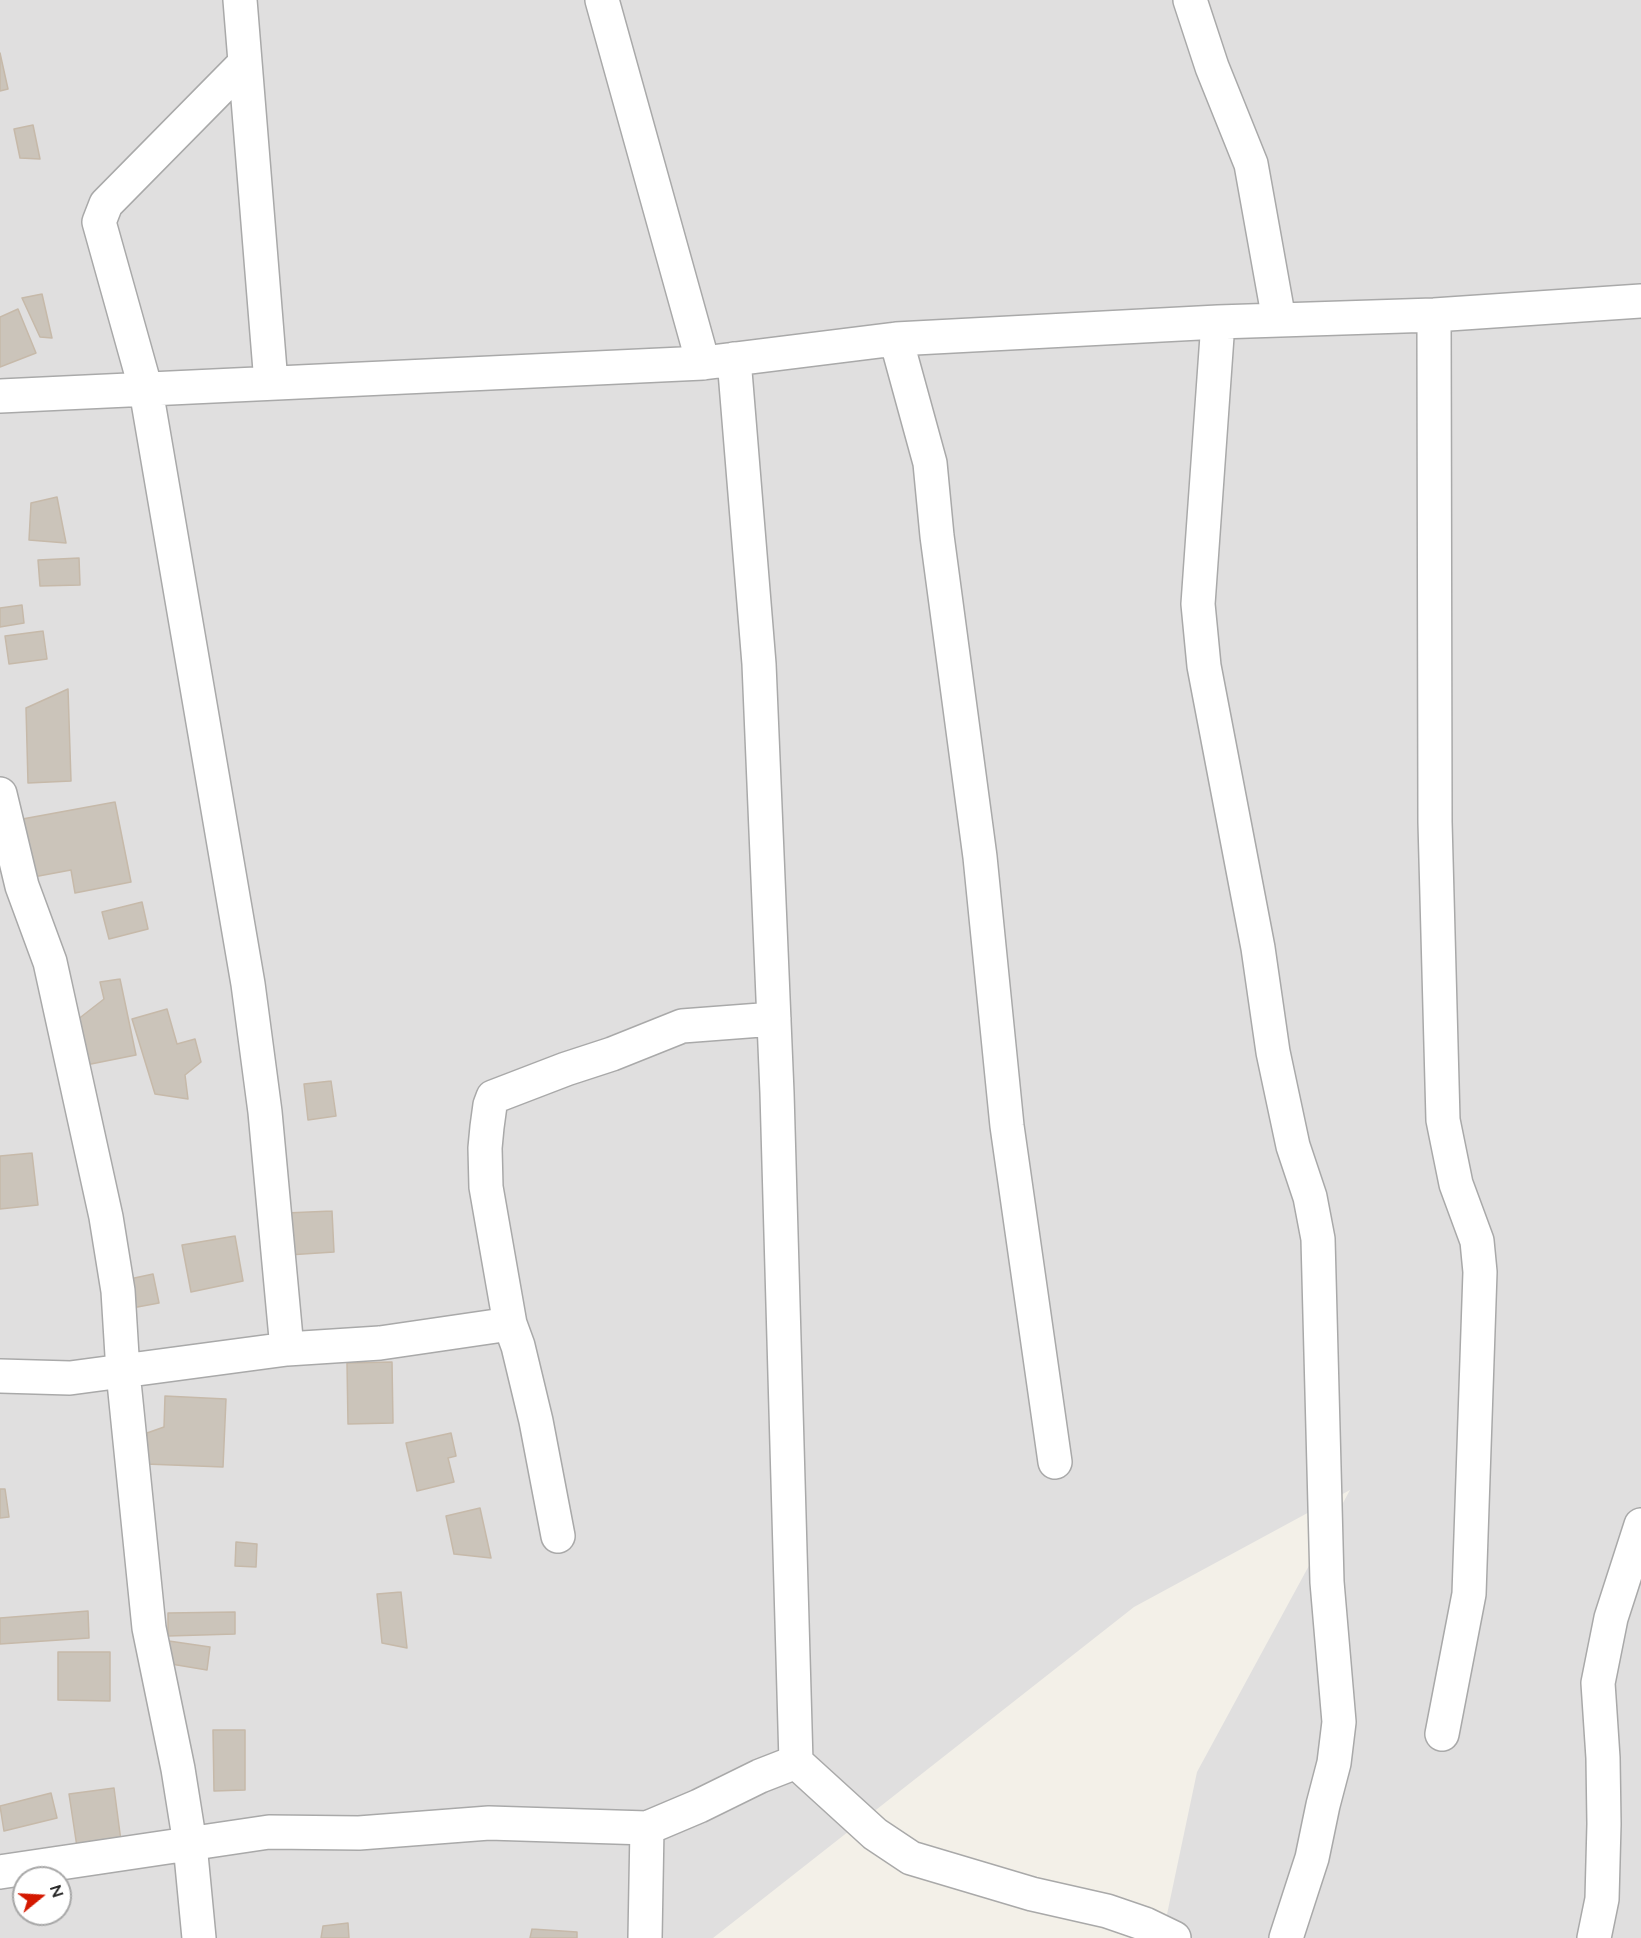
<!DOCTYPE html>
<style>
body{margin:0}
#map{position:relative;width:1641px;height:1938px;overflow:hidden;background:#f3f0e8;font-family:Lato,sans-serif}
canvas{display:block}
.north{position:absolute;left:12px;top:1866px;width:60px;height:60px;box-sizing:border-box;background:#fff;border:2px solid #a7a7a7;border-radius:50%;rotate:72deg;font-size:16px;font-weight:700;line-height:24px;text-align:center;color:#222}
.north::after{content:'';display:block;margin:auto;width:21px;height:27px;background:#d41800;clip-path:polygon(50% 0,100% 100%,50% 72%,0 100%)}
</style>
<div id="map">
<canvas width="1641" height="1938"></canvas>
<div class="north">N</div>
</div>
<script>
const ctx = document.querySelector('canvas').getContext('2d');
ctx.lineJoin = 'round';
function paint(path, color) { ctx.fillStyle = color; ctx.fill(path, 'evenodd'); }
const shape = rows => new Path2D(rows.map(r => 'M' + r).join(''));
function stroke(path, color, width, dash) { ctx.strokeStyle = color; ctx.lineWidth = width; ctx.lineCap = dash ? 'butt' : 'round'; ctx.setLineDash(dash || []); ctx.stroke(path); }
paint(shape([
 [0,0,1641,0,1641,1938,1162,1938,1197,1772,1350,1490,1134,1607,713,1938,0,1938],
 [24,1878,60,1878,60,1914,24,1914]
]), '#e0dfdf');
const building = shape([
 [0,53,8,89,0,91,0,53],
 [33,125,40,159,20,158,14,129,33,125],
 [42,294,52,338,40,337,22,298,42,294],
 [18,309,36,353,0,367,0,317,18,309],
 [57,497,66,543,29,540,31,503,57,497],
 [79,558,80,585,40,586,38,560,79,558],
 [22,605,24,623,0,627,0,608,22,605],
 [43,631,47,659,9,664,5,636,43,631],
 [68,689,71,781,28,783,26,708,68,689],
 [115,802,131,882,75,893,71,870,28,878,17,820,115,802],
 [142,902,148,929,109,939,102,912,142,902],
 [120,979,136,1055,86,1065,77,1020,104,999,100,982,120,979],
 [167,1009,177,1044,195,1039,201,1062,185,1075,188,1099,155,1094,132,1019,167,1009],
 [331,1081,336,1116,308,1120,304,1084,331,1081],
 [32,1153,38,1205,0,1209,0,1156,32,1153],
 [332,1211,334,1252,288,1255,286,1213,332,1211],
 [235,1236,243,1281,191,1292,182,1245,235,1236],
 [153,1274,159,1303,132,1308,125,1280,153,1274],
 [392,1362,393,1423,348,1424,347,1363,392,1362],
 [165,1396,226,1399,223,1467,146,1464,147,1433,164,1427,165,1396],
 [451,1433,456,1456,448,1458,454,1482,417,1491,406,1443,451,1433],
 [0,1489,5,1489,9,1517,0,1518,0,1489],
 [480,1508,491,1558,454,1554,446,1516,480,1508],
 [236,1542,257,1544,256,1567,235,1566,236,1542],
 [401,1592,407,1648,382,1643,377,1594,401,1592],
 [88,1611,89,1638,0,1644,0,1618,88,1611],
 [235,1612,235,1634,168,1636,168,1613,235,1612],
 [162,1640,210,1647,207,1670,159,1662,162,1640],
 [58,1652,110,1652,110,1701,58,1700,58,1652],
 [213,1730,245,1730,245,1790,214,1791,213,1730],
 [114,1788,121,1841,77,1847,69,1794,114,1788],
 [51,1793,57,1818,4,1831,0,1806,51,1793],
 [348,1923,349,1938,321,1938,323,1926,348,1923],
 [532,1929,577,1932,577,1938,530,1938,532,1929]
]);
paint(building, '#cbc4ba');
stroke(building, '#c6b9a9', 1.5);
const minor = shape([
 [240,0,271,383],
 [602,0,703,363],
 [1190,0,1212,67,1251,164,1279,320],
 [245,63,106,204,99,222,146,390,248,984,265,1112,287,1349],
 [1434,315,1435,822,1443,1120,1456,1184,1477,1241,1480,1272,1469,1594,1442,1734],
 [1218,322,1198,604,1204,666,1258,948,1273,1052,1293,1146,1310,1197,1318,1239,1327,1582,1339,1722,1334,1763,1323,1805,1312,1858,1286,1938],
 [896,339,930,463,937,536,980,857,1007,1126,1055,1462],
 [734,359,759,664,777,1093,796,1762,875,1834,911,1858,1032,1894,1107,1911,1145,1924,1174,1938],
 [0,396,703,363,896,339,1218,322,1434,315,1641,301],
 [0,794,22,886,50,962,106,1217,118,1291,123,1372,149,1628,178,1769,190,1844,199,1938],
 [0,1376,70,1378,287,1349,380,1343,510,1324],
 [558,1536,536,1421,518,1346,510,1324,486,1187,485,1148,487,1127,490,1105,493,1097,566,1069,612,1054,682,1026,774,1019],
 [0,1872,269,1832,359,1833,489,1823,647,1828,699,1806,760,1776,796,1762],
 [645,1938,647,1828],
 [1594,1938,1602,1899,1604,1824,1603,1758,1598,1683,1611,1618,1641,1525]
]);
stroke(minor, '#a9a9a9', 36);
stroke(minor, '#fff', 33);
</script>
